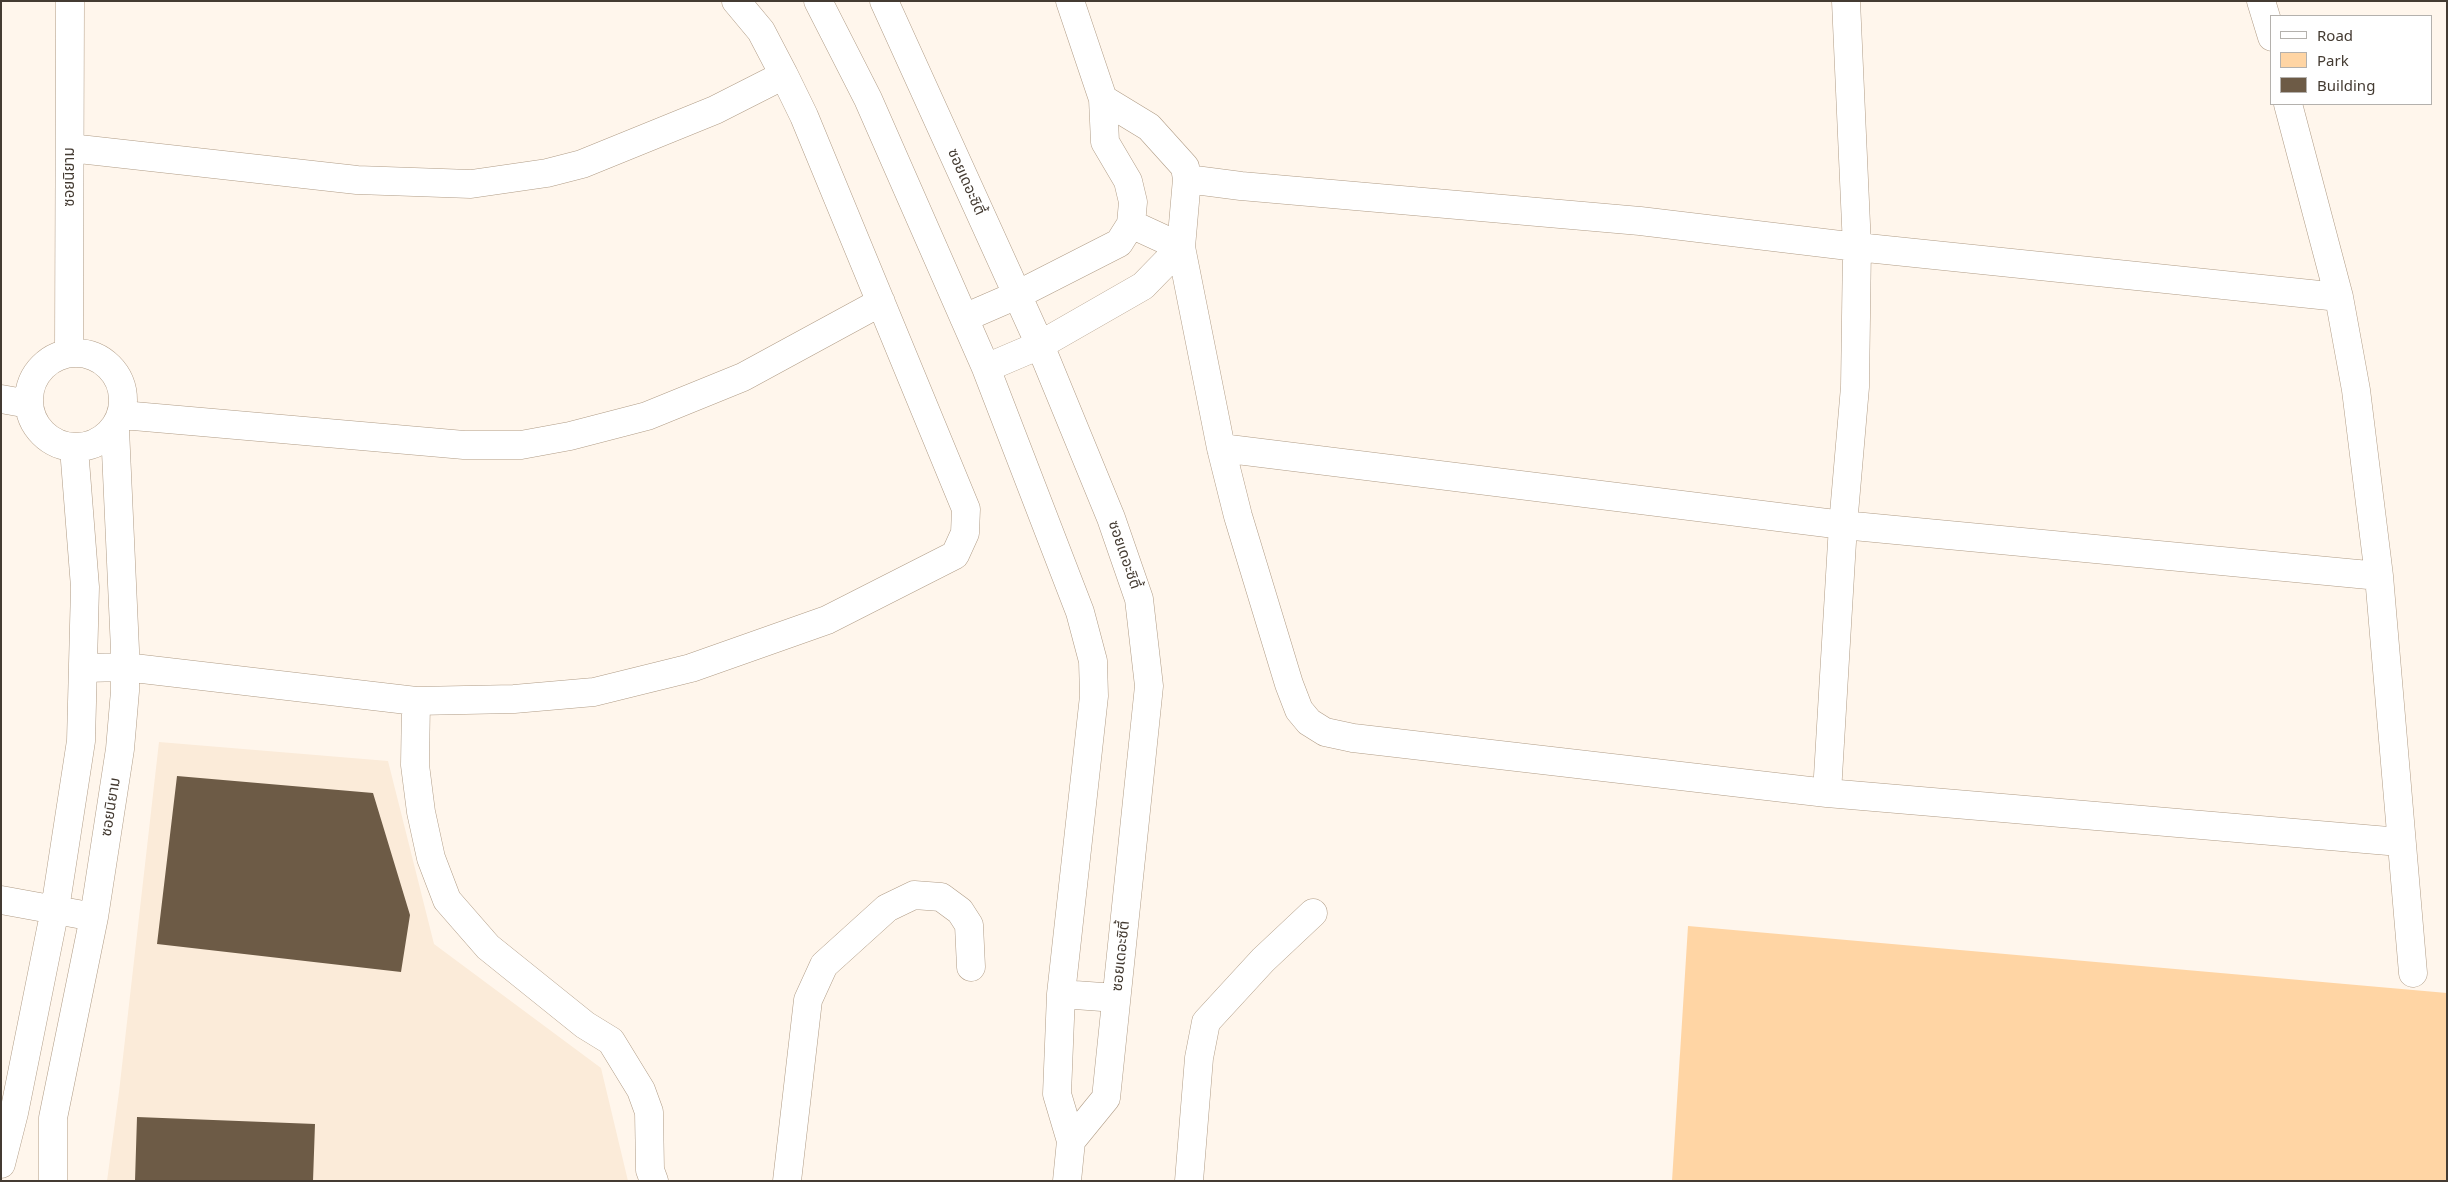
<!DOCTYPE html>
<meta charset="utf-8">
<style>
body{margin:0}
#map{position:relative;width:2448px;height:1182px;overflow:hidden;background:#fff6ec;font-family:"Noto Sans",sans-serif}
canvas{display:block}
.frame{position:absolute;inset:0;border:2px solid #443b32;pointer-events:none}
.legend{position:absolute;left:2270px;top:15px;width:162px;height:90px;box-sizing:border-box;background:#fff;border:1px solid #b4b1ad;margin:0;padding:6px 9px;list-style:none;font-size:15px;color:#443b32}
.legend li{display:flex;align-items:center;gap:10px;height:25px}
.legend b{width:25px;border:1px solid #b4b1ad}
</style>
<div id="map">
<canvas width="2448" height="1182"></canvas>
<div class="frame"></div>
<ul class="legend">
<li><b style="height:6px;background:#fff"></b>Road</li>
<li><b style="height:14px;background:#ffd5a4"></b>Park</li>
<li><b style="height:14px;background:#6d5b46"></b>Building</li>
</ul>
</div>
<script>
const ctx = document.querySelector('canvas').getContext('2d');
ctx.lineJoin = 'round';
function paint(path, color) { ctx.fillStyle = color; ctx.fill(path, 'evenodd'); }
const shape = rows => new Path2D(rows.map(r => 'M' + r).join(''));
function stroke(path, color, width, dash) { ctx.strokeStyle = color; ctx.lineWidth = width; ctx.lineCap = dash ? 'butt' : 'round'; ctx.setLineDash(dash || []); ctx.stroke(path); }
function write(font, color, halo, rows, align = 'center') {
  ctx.font = font + ' "Noto Sans","Noto Sans Thai",sans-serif'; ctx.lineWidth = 5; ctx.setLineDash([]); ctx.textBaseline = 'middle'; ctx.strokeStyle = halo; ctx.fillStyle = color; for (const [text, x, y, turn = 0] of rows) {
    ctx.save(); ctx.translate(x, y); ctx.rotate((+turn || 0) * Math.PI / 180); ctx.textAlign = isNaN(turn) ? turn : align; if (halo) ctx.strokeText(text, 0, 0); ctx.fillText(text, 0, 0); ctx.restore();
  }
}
paint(shape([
 [159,742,388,761,434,944,601,1068,628,1181,107,1181,119,1092]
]), '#fbebd9');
paint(shape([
 [1688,926,2447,993,2447,1181,1672,1181]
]), '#ffd5a4');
paint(shape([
 [177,776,373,793,410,915,401,972,157,944],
 [137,1117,315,1124,313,1181,135,1181]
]), '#6d5b46');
const minor = shape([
 [736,1,761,31,784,75],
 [818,1,868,99,986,368,1080,612,1093,661,1094,696,1061,994,1057,1094,1071,1141,1067,1181],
 [884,1,1040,345,1111,518,1139,599,1149,686,1106,1098,1071,1141],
 [2261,1,2272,37],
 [2288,104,2339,297,2356,390,2379,576,2413,973],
 [70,148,357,180,471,184,547,173,582,164,715,110,784,75,804,116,966,509,965,533,955,555,827,620,691,668,594,692,514,699,416,701,125,667,85,668],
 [1187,179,1241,186,1640,221,1857,247,2339,297],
 [1131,224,1181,247,1221,448,1238,516,1289,684,1299,710,1309,722,1325,732,1353,738,1827,793,2400,842],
 [964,318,1017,295,1119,243,1131,224,1133,202,1128,181,1105,142,1103,99,1070,1],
 '29 400a47 47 0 1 1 94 0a47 47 0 1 1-94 0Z',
 [69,353,70,1],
 [986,368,1040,345,1143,286,1181,247,1187,179,1185,167,1149,127,1103,99],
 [1,399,29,404],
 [122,415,464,445,521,445,570,436,647,416,743,377,881,302],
 [1221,448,1843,525,2379,576],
 [416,701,415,765,421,812,431,858,447,900,488,947,585,1025,611,1041,641,1090,649,1112,650,1170,654,1181],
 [1827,793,1843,525,1855,387,1857,247,1846,1],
 [1,900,94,917],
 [1061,994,1116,998],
 [1,1164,14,1113,55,909,81,741,85,587,74,448],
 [53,1181,53,1118,94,917,120,749,125,691,125,650,115,429],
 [787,1181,808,1000,824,965,887,908,914,895,941,897,960,911,969,925,971,967],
 [1189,1181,1199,1058,1206,1022,1263,960,1313,913]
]);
stroke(minor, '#b09c86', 29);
stroke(minor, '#fff', 28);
write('15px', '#443b32', '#fff', [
 ["ซอยนิยาม",70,177,-90],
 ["ซอยเดอะซิตี้",966,182,66],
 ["ซอยเดอะซิตี้",1124,555,71],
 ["ซอยนิยาม",111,807,-81],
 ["ซอยเดอะซิตี้",1121,956,-84]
]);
</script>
